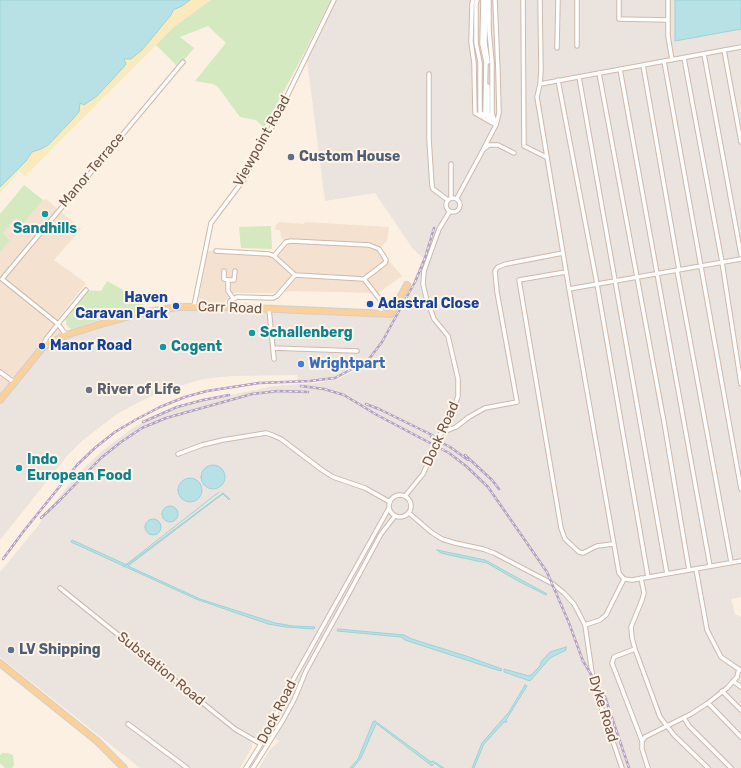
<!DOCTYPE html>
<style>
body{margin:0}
canvas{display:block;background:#fcf0e2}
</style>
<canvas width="741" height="768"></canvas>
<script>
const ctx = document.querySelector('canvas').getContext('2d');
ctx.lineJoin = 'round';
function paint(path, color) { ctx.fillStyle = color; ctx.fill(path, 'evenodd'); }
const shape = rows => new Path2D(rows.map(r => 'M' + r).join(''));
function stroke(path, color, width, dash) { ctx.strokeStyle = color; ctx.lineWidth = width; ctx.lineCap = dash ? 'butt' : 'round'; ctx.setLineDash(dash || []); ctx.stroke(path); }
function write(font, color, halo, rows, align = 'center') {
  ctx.font = font + ' Rubik,sans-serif'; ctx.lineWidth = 4; ctx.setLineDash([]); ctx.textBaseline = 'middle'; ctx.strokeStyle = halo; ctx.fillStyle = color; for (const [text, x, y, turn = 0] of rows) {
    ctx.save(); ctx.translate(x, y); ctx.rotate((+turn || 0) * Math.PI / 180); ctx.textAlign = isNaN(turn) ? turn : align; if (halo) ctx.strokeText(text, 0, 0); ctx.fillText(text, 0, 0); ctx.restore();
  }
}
paint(shape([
 [46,199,81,229,54,260,86,283,54,324,59,328,61,334,43,343,0,394,0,252,10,240,3,233,16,218,23,224,43,200],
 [280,222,304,224,305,222,389,227,387,241,379,249,402,276,378,293,291,291,272,293,231,293,224,303,210,303,199,298,208,251,269,254,274,256,286,242,281,237,280,230,275,230,276,225]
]), '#f4e1d0');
paint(shape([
 [337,0,675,0,675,41,741,29,741,597,731,599,735,614,741,617,741,768,259,768,269,751,279,741,263,730,257,739,249,736,252,743,252,747,240,768,140,768,0,657,0,572,38,526,45,514,69,485,81,471,102,451,134,427,151,418,177,407,203,400,251,391,273,386,317,383,331,380,340,378,360,368,372,357,382,344,416,284,413,282,423,258,413,249,375,193,325,201,307,60],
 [230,307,397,315,382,342,369,359,352,369,335,378,298,382,297,375,232,376,203,379,166,390,139,402,117,414,83,440,67,456,0,540,0,405,44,349,54,343,78,334,140,316,167,312]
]), '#ebe3dd');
paint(shape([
 [197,0,331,0,302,57,264,128,256,120,240,117,218,87,213,84,195,81,226,43,208,26,180,37,194,48,178,67,156,45],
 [24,185,43,200,23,224,16,218,3,233,10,240,0,252,0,214],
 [271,226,272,249,241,248,239,227],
 [107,281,132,295,147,308,111,316,72,329,69,328,66,324,66,318,87,290,101,291],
 [2,753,7,753,13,755,14,765,12,768,5,768,0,763,0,755]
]), '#d4e9c0');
paint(shape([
 [170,0,211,0,174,27,25,176,19,171,0,193,0,169]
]), '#fceabc');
const water = shape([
 [0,0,190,0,182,6,173,10,171,15,142,50,131,59,124,59,126,64,121,70,97,96,84,105,80,103,79,112,72,120,48,145,41,149,32,152,26,161,0,187,0,0],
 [675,0,741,0,741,29,675,41,675,0],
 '201 477a12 12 0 1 1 24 0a12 12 0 1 1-24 0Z',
 '178 490a12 12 0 1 1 24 0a12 12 0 1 1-24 0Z',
 [223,493,230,499,229,500,223,494,220,496,128,566,200,599,275,623,293,626,315,627,314,629,285,627,268,624,196,599,71,542,72,540,127,565,223,493],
 '162 514a8 8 0 1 1 16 0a8 8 0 1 1-16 0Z',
 '145 527a8 8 0 1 1 16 0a8 8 0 1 1-16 0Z',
 [437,550,485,560,547,594,546,595,518,581,487,563,449,555,441,553,437,550],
 [338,629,404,635,412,639,466,656,502,669,501,671,494,669,405,640,401,637,337,631,338,629],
 [566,647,566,650,550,658,530,681,504,672,504,669,529,676,532,674,540,666,541,662,550,652,566,647],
 [525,685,527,686,506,720,507,722,504,722,484,744,474,768,472,768,482,743,509,712,525,685],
 [375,721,431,762,433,761,444,768,441,768,435,763,432,766,377,724,376,724,361,758,353,768,350,768,358,759,373,722,375,721]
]);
paint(water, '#b7e1e5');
stroke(water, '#9dd2d7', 1);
stroke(shape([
 [123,567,219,492]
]), '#9dd2d7', 1);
const minor = shape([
 [473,0,472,4,471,42,474,63,475,113,496,125],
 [477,0,476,4,476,43,480,62,480,112,484,116],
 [483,0,482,44,486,62,485,113,494,123],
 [486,0,485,43,488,62],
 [489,0,489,31,492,62,492,113,495,122],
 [523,0,524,146,546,157],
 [577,0,577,46],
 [619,0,619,19,668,20],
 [668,0,668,36,672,60],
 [741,47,540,84,537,97,569,289,619,573,624,579,632,580,741,561],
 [557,48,558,0],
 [724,50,741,142],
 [704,54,741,255],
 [684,58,722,262,741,384],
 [664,61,741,489],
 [643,65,679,270],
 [620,69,710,566],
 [599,73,664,422,689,570],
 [429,74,429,139,432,186,433,189,448,200],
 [579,77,667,574],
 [558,80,597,284,648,577],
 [540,84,541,70,540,0],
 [488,86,488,113,490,116],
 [483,150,496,125,499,113,498,72,495,0],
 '446 205a7 7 0 1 1 14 0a7 7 0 1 1-14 0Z',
 [451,198,451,164],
 [457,198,483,150,489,145,498,145,514,153],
 [291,241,369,245,379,249,383,255,386,260,385,263,364,279,295,275,274,256,286,242,291,241],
 [216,251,269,254,274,256],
 [677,270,731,562],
 [224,271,224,279,228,280,228,291,233,298],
 [566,272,519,280,561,528,565,539,579,552,583,553,597,546,613,544],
 [364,279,381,301,381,314],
 [228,280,234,280,235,271],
 [569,289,741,259],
 [194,306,211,223,245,178,259,147,269,133,334,0],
 [230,307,230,301,237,297,273,298,277,296,295,275],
 [269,309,274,359],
 [66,335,58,324,2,279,183,62],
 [43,346,46,339,58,324,86,290],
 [273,348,357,351],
 [0,372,15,383],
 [441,433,456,427,469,417,485,408,517,402,497,292,495,271,498,267,506,264,563,253],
 [178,454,202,445,223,440,266,433,272,435,281,439,322,470,333,477,365,488,390,502],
 '389 506a11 11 0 1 1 22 0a11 11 0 1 1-22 0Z',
 [405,496,423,474,439,438,453,411,458,396,458,379,448,336,434,319,426,297,423,284,424,271,439,229,450,211],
 [409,513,431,532,442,539,455,543,483,549,494,553,553,584,564,593,574,604,585,625,594,686,622,768],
 [696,569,707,630,721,657,740,670],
 [641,578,644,593,642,600,631,627,632,638,635,649,660,717,674,735,708,768],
 [60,588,235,729,261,744],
 [585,625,600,620,606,615,624,579],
 [635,649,614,657,612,663,642,741],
 [733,681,741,687],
 [722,691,741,710],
 [708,703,741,737],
 [684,718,689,726,731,768],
 [128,724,187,768],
 [246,768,261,744,293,680,389,508],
 [253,768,283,720,294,700,306,671,348,595,381,534,395,516],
 [648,768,642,749,642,741,645,737,691,714,708,703,727,688,737,677,739,669]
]);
const primary = shape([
 [0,400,43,347,66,335,101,324,141,313,178,307,230,307,391,314,407,285],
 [0,663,97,741,124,768]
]);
stroke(minor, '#cfb9ac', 5.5);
stroke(primary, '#d8cfcc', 8);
stroke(minor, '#fff', 3.5);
stroke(primary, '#fbd19a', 5.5);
const rail = shape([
 [301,386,324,389,344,395,377,415,449,453,466,466,488,487,547,572,569,623,583,661,605,697,629,768],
 [366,404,379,409,436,437],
 [143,422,177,407,203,400,229,395],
 [431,437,450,447,468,460],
 [465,455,492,480,499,489],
 [41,518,60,500,101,458,121,442,142,428,166,418,252,394,278,391,308,392],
 [3,559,23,532,77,465,96,447,115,432,137,419,160,407,185,397,207,391,259,383,310,381,335,378,352,369,369,359,382,342,415,282,425,258,434,228]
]);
stroke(rail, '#b2a1c5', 2.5);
stroke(rail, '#fff4e8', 1, [3]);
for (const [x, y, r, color] of [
 [291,157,4,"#5c6f8a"],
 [45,214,4,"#0f9aa8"],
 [370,304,4,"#1a4fb4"],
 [176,306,4,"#1a4fb4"],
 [252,333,4,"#0f9aa8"],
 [42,346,4,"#1a4fb4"],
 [163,347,4,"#0f9aa8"],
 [301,364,4,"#3f7fe0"],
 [89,390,4,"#6b7280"],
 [19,468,4,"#0f9aa8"],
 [11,650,4,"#5c6f8a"]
]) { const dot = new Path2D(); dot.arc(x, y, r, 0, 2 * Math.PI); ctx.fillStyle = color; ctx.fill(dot); stroke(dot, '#fff4e8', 1.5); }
write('14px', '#735548', '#fff4e8', [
 ["Viewpoint Road",262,141,-61],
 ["Manor Terrace",92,170,-50],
 ["Carr Road",230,308,2],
 ["Dock Road",441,434,-66],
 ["Substation Road",161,669,39],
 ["Dyke Road",603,709,73],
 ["Dock Road",277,712,-63]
]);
write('bold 14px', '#4e5e75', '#fff4e8', [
 ["Custom House",299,157],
 ["LV Shipping",19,650]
], 'left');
write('bold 14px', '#0d838f', '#fff4e8', [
 ["Sandhills",45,229,"center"],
 ["Schallenberg",260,333],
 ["Cogent",171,347],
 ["Indo",27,460],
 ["European Food",27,476]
], 'left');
write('bold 14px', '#164399', '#fff4e8', [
 ["Haven",168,298,"right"],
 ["Caravan Park",168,314,"right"],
 ["Adastral Close",378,304],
 ["Manor Road",50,346]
], 'left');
write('bold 14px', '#366cbe', '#fff4e8', [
 ["Wrightpart",309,364]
], 'left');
write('bold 14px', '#5b616d', '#fff4e8', [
 ["River of Life",97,390]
], 'left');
</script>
